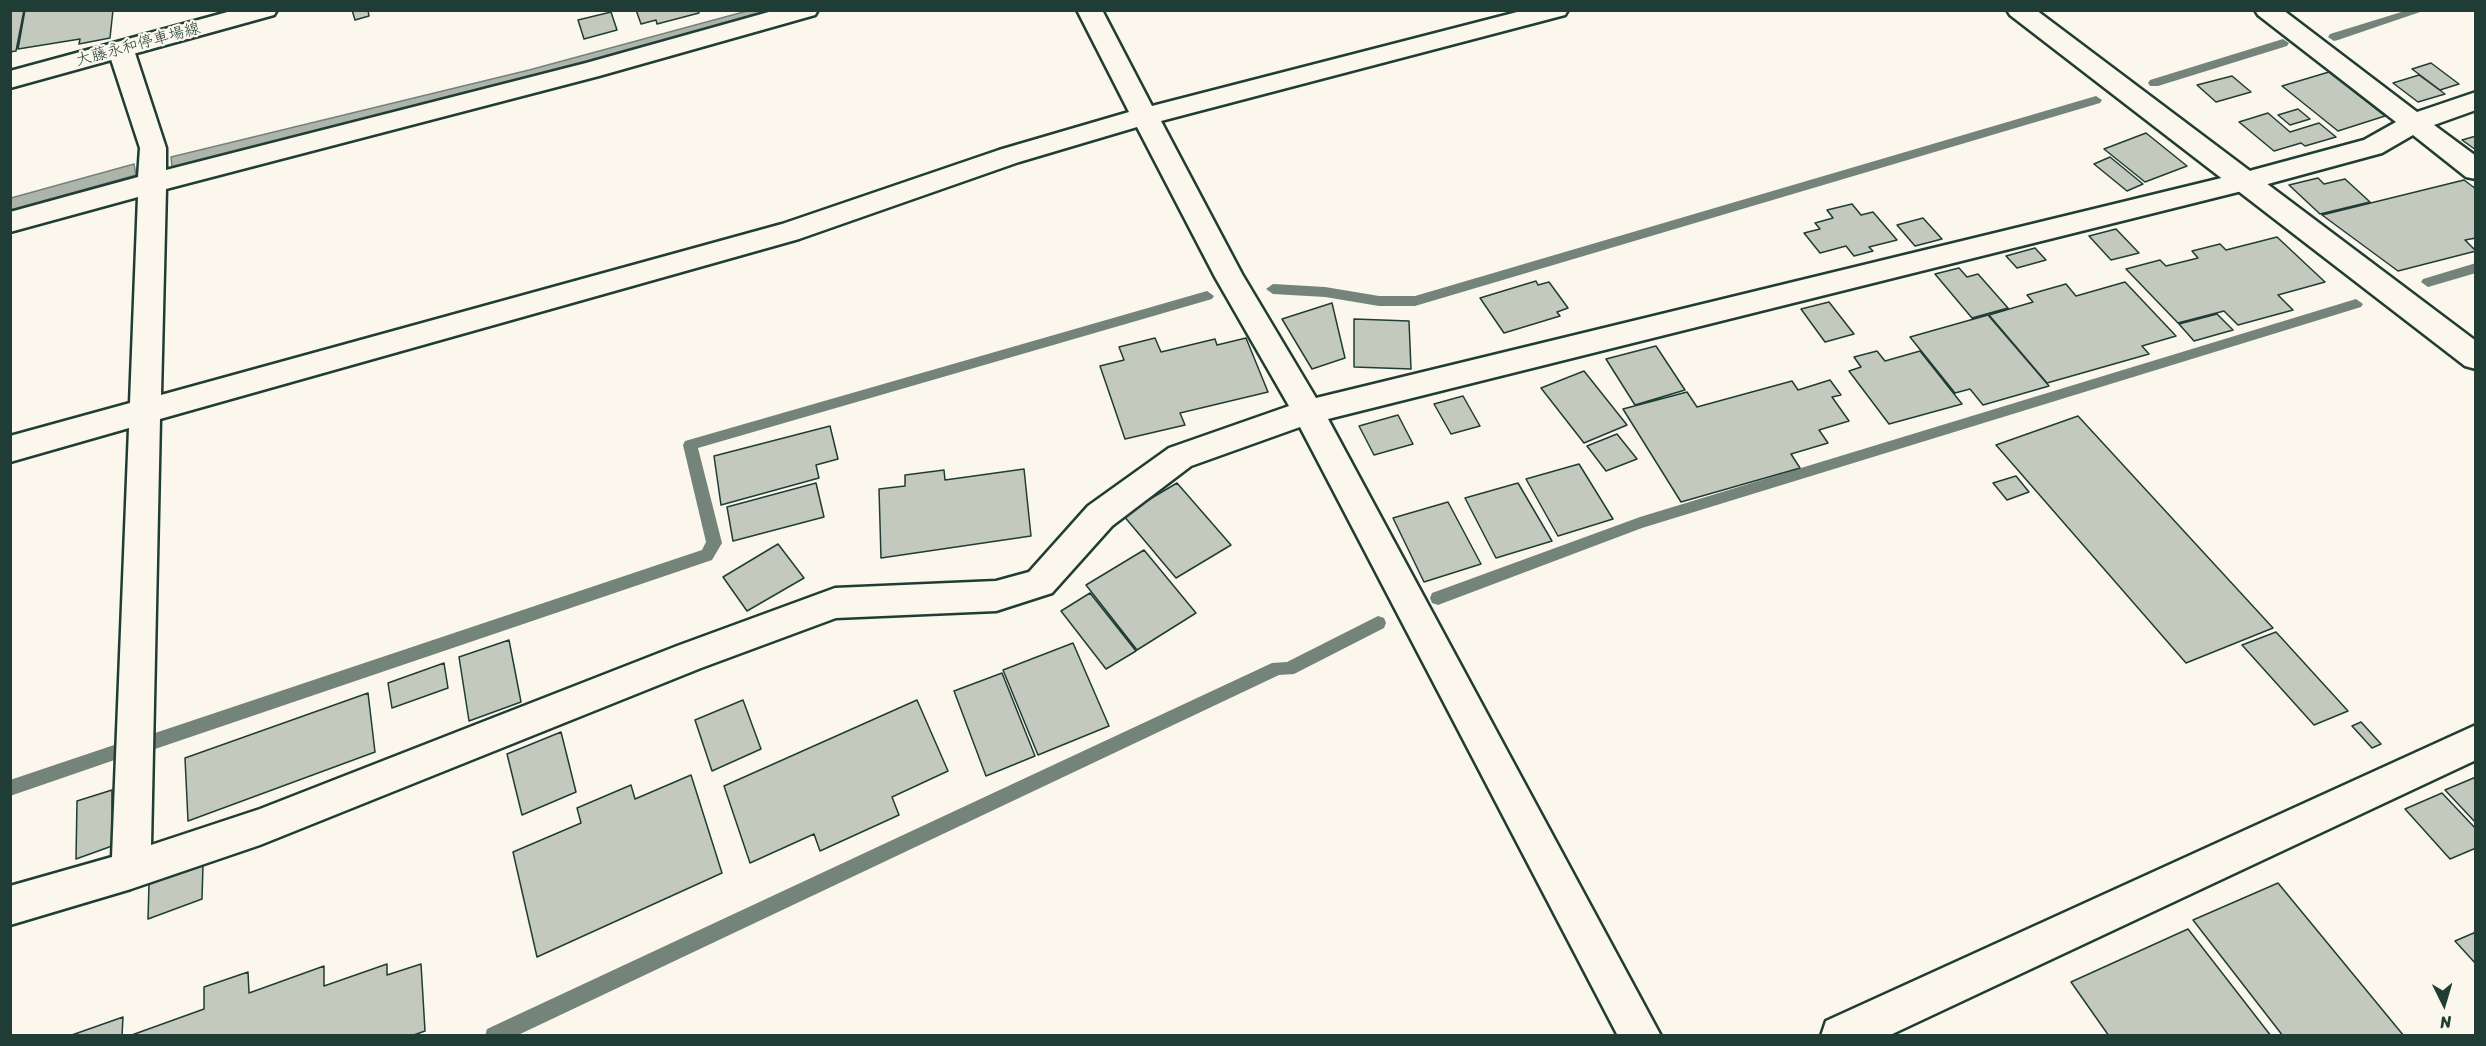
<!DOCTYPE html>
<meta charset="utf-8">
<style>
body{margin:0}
#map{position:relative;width:2486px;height:1046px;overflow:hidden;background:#fbf7ec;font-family:Sriracha,sans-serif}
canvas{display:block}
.frame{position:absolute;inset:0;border:12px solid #1f3d34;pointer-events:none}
.north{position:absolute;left:2414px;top:974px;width:60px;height:60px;-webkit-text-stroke:4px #fbf7ec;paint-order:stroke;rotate:175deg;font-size:16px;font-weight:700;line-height:24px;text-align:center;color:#1f3d34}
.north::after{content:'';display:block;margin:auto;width:21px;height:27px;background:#1f3d34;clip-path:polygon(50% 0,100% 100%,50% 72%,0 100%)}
</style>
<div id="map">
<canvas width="2486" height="1046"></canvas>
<div class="frame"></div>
<div class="north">N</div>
</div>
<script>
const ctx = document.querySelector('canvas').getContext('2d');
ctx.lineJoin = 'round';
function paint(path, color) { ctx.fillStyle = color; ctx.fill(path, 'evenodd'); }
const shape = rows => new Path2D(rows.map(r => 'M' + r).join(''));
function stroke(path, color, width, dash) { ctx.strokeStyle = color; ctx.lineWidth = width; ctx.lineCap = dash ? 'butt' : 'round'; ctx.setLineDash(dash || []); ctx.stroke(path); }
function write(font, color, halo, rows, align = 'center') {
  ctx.font = font + ' Sriracha,"Klee One",sans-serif'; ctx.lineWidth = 4.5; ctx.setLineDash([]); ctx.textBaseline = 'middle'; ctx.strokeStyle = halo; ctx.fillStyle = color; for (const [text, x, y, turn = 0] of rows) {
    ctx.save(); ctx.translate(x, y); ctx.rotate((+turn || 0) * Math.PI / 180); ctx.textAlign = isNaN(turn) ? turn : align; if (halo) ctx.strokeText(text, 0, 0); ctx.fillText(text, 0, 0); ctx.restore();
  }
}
const water = shape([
 [747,11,784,11,586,65,172,168,171,157,529,70,747,11],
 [134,164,136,175,11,210,11,198,134,164]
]);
paint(water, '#adb4aa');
stroke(water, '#74847b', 1.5);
paint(shape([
 [2408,10,2426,10,2338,40,2334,41,2328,37,2330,34,2408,10],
 [2283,39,2289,43,2287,46,2158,86,2150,86,2148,83,2150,80,2283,39],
 [2096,96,2102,100,2100,103,1415,306,1379,306,1325,297,1273,294,1266,289,1273,284,1325,287,1379,296,1415,296,2096,96],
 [2476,263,2476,273,2428,287,2421,282,2423,279,2476,263],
 [1207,291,1214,296,1212,299,698,448,722,543,712,560,155,749,149,746,147,741,149,736,155,733,702,550,706,542,683,445,685,441,1207,291],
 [2356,299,2363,304,2361,307,1642,528,1438,605,1432,603,1430,598,1432,593,1640,517,2356,299],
 [1378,616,1384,618,1386,623,1384,628,1294,674,1279,675,516,1036,485,1036,487,1029,1272,663,1287,662,1378,616],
 [123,742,129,745,131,750,129,755,10,796,10,780,123,742]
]), '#74847b');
const building = shape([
 [10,10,24,10,16,51,10,52,10,10],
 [25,10,113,10,110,38,79,44,80,39,18,49,25,10],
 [352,10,368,10,369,16,355,20,352,10],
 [636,10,698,10,699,13,657,24,656,20,641,24,636,10],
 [611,12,617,30,584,39,578,20,611,12],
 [2431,63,2459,84,2440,90,2412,69,2431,63],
 [2329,72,2385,116,2338,131,2282,86,2329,72],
 [2419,75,2445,94,2418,102,2393,83,2419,75],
 [2232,76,2251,92,2216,102,2197,85,2232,76],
 [2298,109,2310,119,2290,125,2278,115,2298,109],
 [2268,113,2290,132,2319,123,2336,137,2305,146,2301,143,2274,151,2239,122,2268,113],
 [2146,133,2187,166,2145,182,2104,149,2146,133],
 [2476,136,2476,150,2462,140,2476,136],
 [2110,157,2143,184,2127,191,2094,164,2110,157],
 [2318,178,2324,184,2345,179,2370,202,2320,214,2289,185,2318,178],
 [2464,180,2476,189,2476,238,2465,240,2476,251,2398,271,2322,215,2464,180],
 [1852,204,1861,215,1873,212,1897,240,1869,247,1873,251,1854,256,1846,246,1820,253,1804,233,1820,229,1815,223,1833,218,1827,210,1852,204],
 [1923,218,1942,239,1915,246,1897,225,1923,218],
 [2116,229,2139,253,2111,260,2089,236,2116,229],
 [2277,237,2325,282,2278,295,2293,310,2238,325,2224,311,2178,323,2126,269,2160,260,2166,266,2198,258,2192,251,2220,244,2226,250,2277,237],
 [2035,248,2046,260,2017,268,2006,256,2035,248],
 [1959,268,1967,277,1978,274,2008,308,1972,318,1935,274,1959,268],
 [1536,281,1538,285,1549,282,1568,308,1557,312,1560,316,1504,333,1480,298,1536,281],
 [2125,282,2176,336,2142,346,2149,354,2047,383,1989,315,2033,302,2027,295,2066,284,2076,296,2125,282],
 [1829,302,1854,334,1825,342,1801,309,1829,302],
 [1332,303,1345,358,1312,369,1282,319,1332,303],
 [2217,314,2233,330,2194,341,2179,324,2217,314],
 [1988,315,2049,386,1983,405,1970,389,1955,393,1910,337,1988,315],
 [1354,319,1409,321,1411,369,1354,367,1354,319],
 [1155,338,1161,352,1215,339,1217,345,1246,338,1268,392,1180,413,1185,425,1125,439,1100,366,1124,360,1119,347,1155,338],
 [1656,346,1685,390,1635,405,1606,359,1656,346],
 [1877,351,1885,361,1920,351,1962,404,1889,424,1849,371,1861,367,1854,357,1877,351],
 [1584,371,1627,425,1584,443,1541,388,1584,371],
 [1830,380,1841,395,1832,397,1849,421,1819,430,1828,443,1791,454,1800,468,1681,502,1623,409,1687,392,1697,407,1792,381,1798,390,1830,380],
 [1463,396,1480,426,1451,434,1434,404,1463,396],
 [1398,415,1413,444,1374,455,1359,426,1398,415],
 [2078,416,2273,628,2186,663,1996,445,2078,416],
 [830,426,838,459,816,465,819,478,721,505,714,456,830,426],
 [1617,434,1637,459,1606,471,1587,446,1617,434],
 [1579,464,1613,519,1558,536,1526,479,1579,464],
 [1024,469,1031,536,881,558,879,489,905,486,905,475,944,470,945,480,1024,469],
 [2016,476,2029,492,2007,500,1993,483,2016,476],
 [816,483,824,517,733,541,727,507,816,483],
 [1177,483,1231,545,1176,578,1123,515,1177,483],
 [1518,483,1552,541,1496,558,1465,498,1518,483],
 [1448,502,1481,564,1424,582,1393,518,1448,502],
 [778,544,804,578,747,611,723,577,778,544],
 [1144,550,1196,613,1137,650,1086,585,1144,550],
 [1090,593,1136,651,1106,669,1061,611,1090,593],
 [2276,632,2348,711,2314,725,2242,645,2276,632],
 [509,640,521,702,469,721,459,657,509,640],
 [1073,643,1109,726,1038,755,1003,670,1073,643],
 [444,663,448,688,392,708,388,683,444,663],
 [1002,673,1035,756,986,776,954,691,1002,673],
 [368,693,375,752,188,821,185,758,368,693],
 [743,700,761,749,712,771,695,720,743,700],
 [917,700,948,771,892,797,899,815,820,851,814,834,750,863,724,786,917,700],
 [2361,722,2381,744,2372,748,2352,726,2361,722],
 [561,732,576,792,522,815,507,754,561,732],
 [691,775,722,873,537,957,513,852,581,823,577,808,631,785,635,799,691,775],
 [2476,777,2476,823,2445,790,2476,777],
 [112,790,112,846,76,859,77,801,112,790],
 [2442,793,2476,829,2476,848,2450,859,2405,809,2442,793],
 [203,865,202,899,148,919,149,884,203,865],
 [2278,883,2404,1036,2283,1036,2193,920,2278,883],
 [2188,929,2271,1036,2109,1036,2071,982,2188,929],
 [2476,932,2476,964,2455,941,2476,932],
 [387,964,387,975,421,964,425,1031,411,1036,129,1036,204,1009,204,987,248,972,249,993,324,966,324,986,387,964],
 [123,1017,122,1036,69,1036,123,1017]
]);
paint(building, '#c4c9be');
stroke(building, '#1f3d34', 1.5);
const minor = shape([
 [776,10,818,10,815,15,599,76,166,189,161,395,782,224,999,150,1129,112,1077,10,1102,10,1152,106,1525,10,1568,10,1565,15,1161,121,1242,274,1316,398,2242,173,2364,140,2396,122,2258,15,2255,10,2283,10,2417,112,2476,92,2476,110,2434,125,2476,156,2476,179,2466,177,2413,135,2382,153,2242,191,1328,419,1661,1036,1618,1036,1300,427,1191,466,1112,526,1052,593,996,611,836,618,701,668,260,845,131,889,10,925,10,886,112,857,129,428,10,462,10,436,130,403,138,197,10,232,10,212,138,177,140,148,108,50,112,44,121,42,130,44,134,50,166,148,166,170,586,63,776,10],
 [1137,127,1215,277,1289,406,1169,448,1088,506,1029,572,996,581,835,588,677,646,260,809,151,845,160,419,799,239,1019,162,1137,127],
 [2476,725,2476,760,1888,1036,1821,1036,1826,1021,2476,725]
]);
const tertiary = shape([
 [2007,10,2036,10,2476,341,2476,369,2465,366,2010,15,2007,10]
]);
const secondary = shape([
 [235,10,277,10,274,15,10,88,10,71,235,10]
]);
stroke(minor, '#1f3d34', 5);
stroke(tertiary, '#1f3d34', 5);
stroke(secondary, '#1f3d34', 5);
paint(minor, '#fbf7ec');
paint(tertiary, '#fbf7ec');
paint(secondary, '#fbf7ec');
write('16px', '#1f3d34', '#fbf7ec', [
 ["大藤永和停車場線",138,45,-15]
]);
</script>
